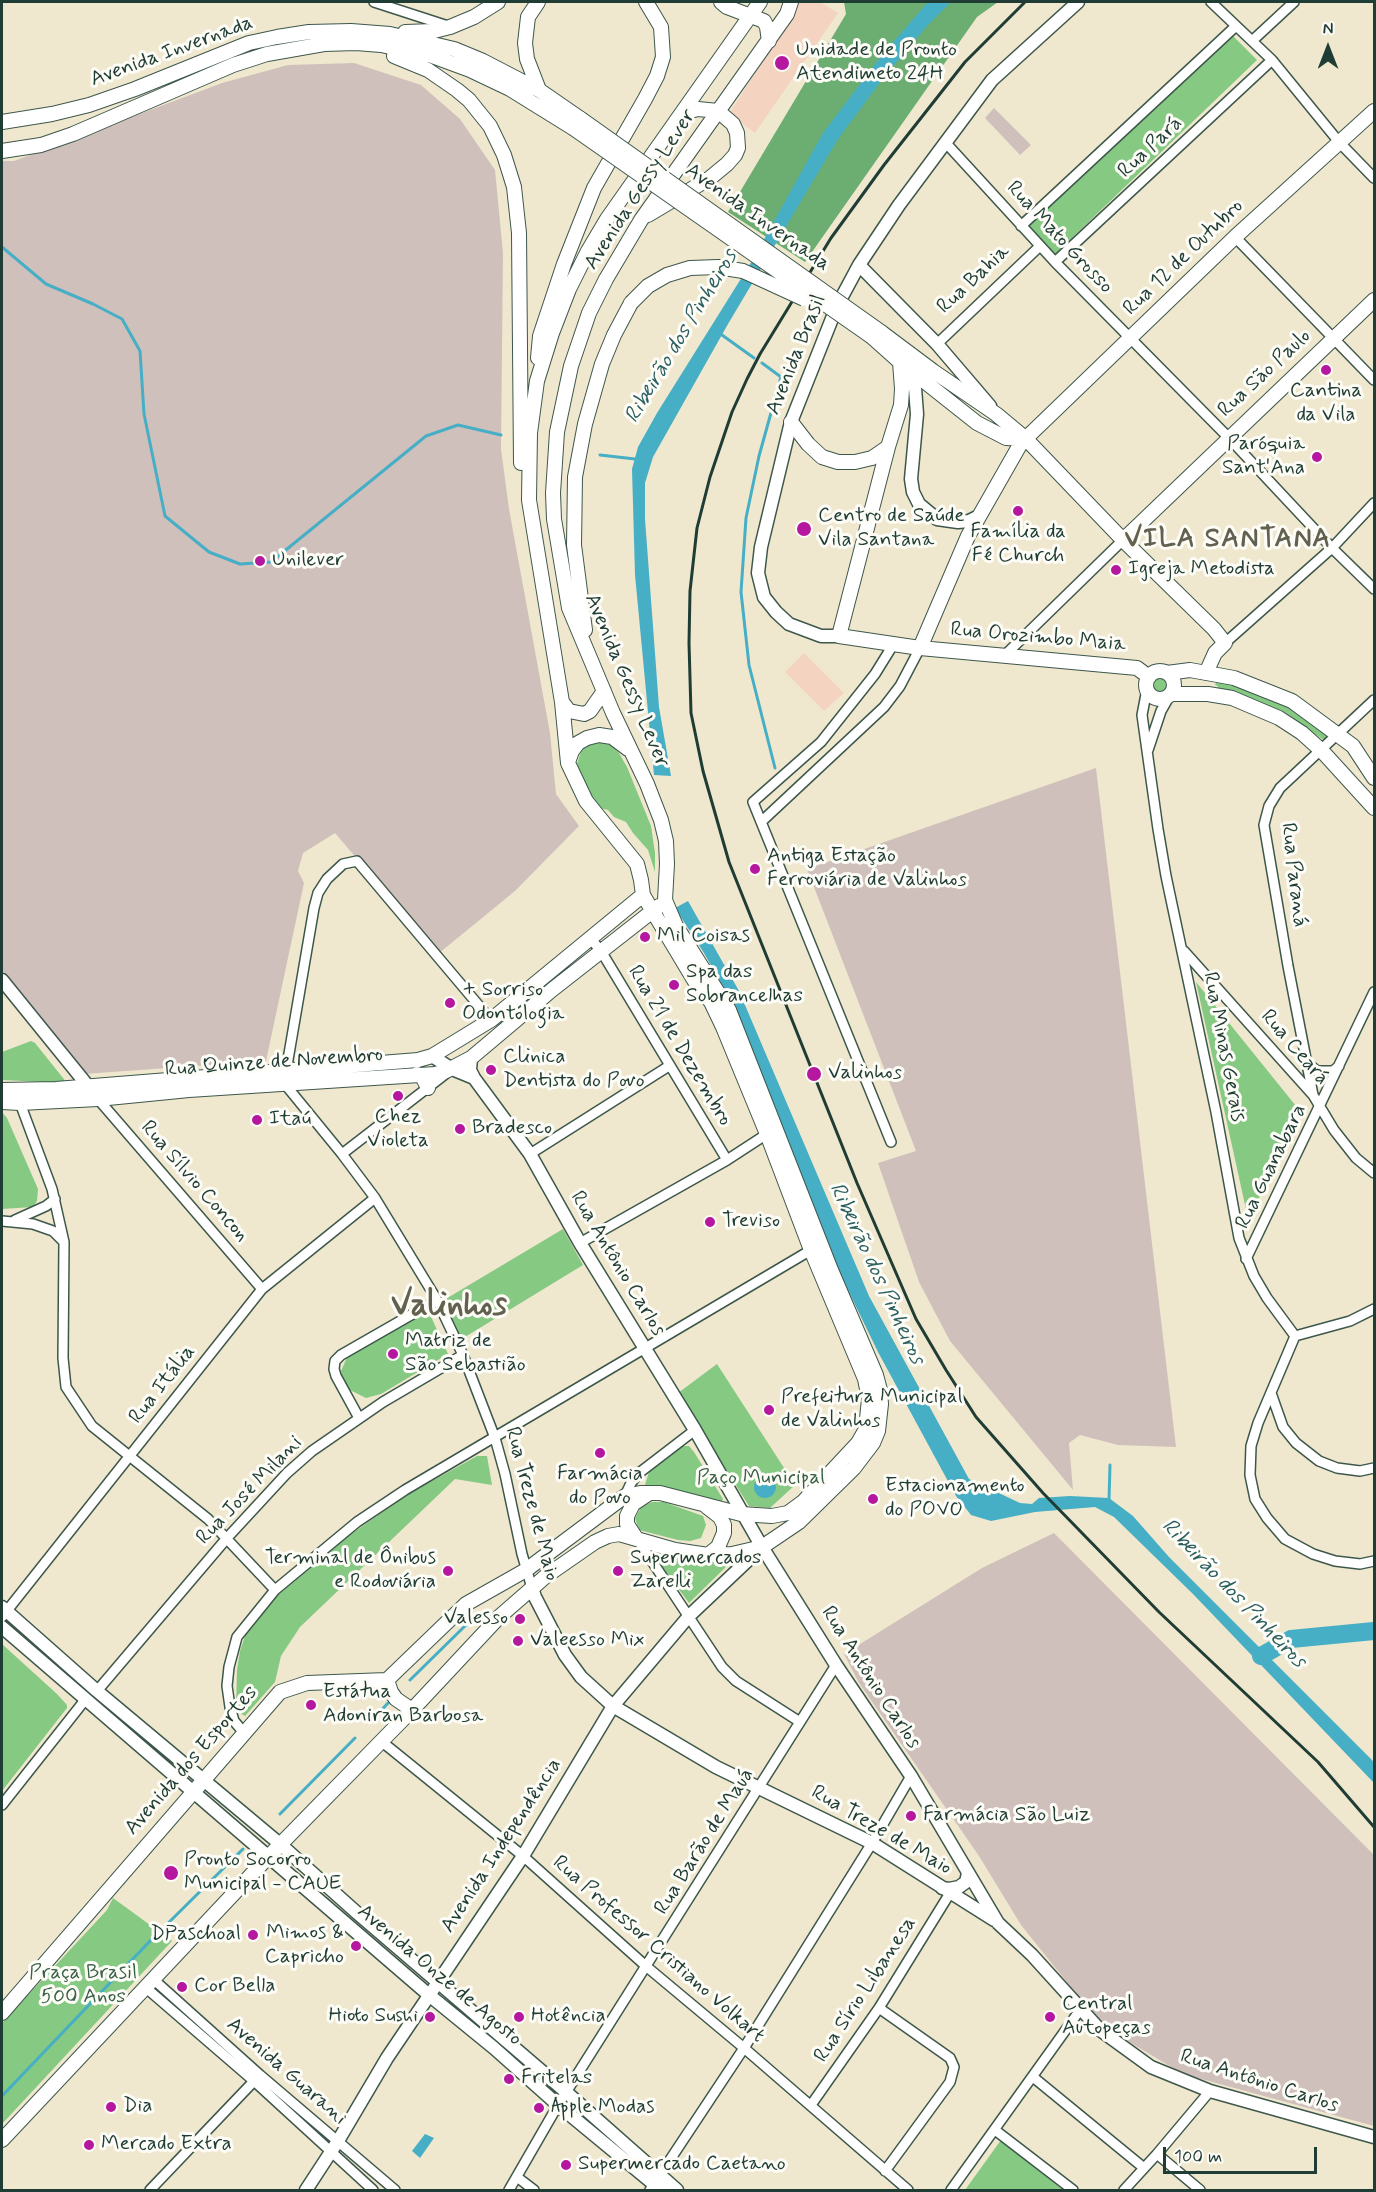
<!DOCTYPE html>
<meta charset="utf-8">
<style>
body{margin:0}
#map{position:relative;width:1376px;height:2192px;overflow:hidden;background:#efe8ce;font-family:Mynerve,sans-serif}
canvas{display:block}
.frame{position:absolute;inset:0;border:3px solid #1f3d34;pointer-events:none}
.north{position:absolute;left:1298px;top:18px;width:60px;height:60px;-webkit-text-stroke:4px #fdfcf7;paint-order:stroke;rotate:0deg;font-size:16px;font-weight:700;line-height:24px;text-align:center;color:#1f3d34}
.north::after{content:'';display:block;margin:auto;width:21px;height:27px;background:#1f3d34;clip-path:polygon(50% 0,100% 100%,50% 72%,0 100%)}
.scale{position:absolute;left:1163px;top:2147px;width:154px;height:27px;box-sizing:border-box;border:3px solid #1f3d34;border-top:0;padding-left:8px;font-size:18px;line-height:21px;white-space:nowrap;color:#1f3d34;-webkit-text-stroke:4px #fdfcf7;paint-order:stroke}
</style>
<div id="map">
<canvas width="1376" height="2192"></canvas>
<div class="frame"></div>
<div class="north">N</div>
<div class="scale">100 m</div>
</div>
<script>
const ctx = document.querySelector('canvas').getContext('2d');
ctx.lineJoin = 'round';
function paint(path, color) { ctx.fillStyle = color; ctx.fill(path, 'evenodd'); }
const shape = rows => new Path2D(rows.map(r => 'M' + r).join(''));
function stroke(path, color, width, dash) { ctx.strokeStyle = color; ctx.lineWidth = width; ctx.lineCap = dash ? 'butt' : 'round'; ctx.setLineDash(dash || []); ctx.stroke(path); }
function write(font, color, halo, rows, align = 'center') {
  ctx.font = font + ' Mynerve,sans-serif'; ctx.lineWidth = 6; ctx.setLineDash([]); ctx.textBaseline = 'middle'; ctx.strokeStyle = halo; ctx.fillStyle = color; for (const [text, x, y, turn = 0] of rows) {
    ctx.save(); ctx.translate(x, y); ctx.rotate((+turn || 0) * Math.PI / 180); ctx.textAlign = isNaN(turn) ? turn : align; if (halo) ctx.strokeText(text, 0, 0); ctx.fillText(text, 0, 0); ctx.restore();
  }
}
paint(shape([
 [796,2,820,2,838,13,755,133,729,114,794,12],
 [804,653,844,693,824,711,785,672]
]), '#f4d3c0');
paint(shape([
 [354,63,421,85,460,119,495,170,503,253,501,449,509,509,550,733,556,794,579,826,515,891,438,954,335,833,303,853,298,871,304,883,266,1061,84,1074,2,970,2,161,14,161,222,83,288,65],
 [994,108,1031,145,1020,155,985,118],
 [1096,768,1176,1447,1118,1445,1080,1435,1069,1443,1073,1490,950,1341,919,1282,878,1163,916,1151,807,869],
 [1054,1533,1374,1855,1374,2126,1183,2074,1131,2043,1094,2016,1021,1925,979,1856,859,1683,844,1654,982,1568]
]), '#d0c0bc');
paint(shape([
 [1231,34,1257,60,1053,256,1023,225],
 '1151 686a9 9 0 1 1 18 0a9 9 0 1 1-18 0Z',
 [1217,681,1264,694,1291,706,1328,735,1326,739,1322,739,1285,712,1241,695,1217,689,1218,686,1215,685],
 [596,741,611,745,619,753,627,767,651,826,655,853,655,872,648,850,633,833,626,822,614,817,608,810,600,808,586,792,577,772,577,764,582,748],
 [1196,982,1296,1106,1249,1223],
 [31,1041,35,1043,67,1083,2,1080,2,1052],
 [2,1112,7,1118,38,1189,37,1201,33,1207,2,1209],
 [563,1229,583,1265,460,1340,444,1300],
 [428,1310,448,1354,381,1394,366,1398,344,1387,341,1371,348,1355],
 [717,1364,795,1485,770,1508,749,1506,678,1393],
 [683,1446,689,1446,694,1452,723,1499,722,1501,719,1502,645,1485,649,1472,676,1448],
 [477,1456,487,1456,492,1485,455,1479,300,1627,281,1656,275,1682,245,1716,236,1710,237,1670,240,1651,246,1633,271,1601,351,1534,407,1495],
 [652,1502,664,1502,703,1516,706,1525,701,1538,690,1541,678,1540,639,1530,635,1518,641,1507],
 [651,1552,710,1563,733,1560,689,1603],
 [2,1644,57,1694,67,1705,67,1708,2,1791],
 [113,1898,172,1941,2,2124,2,2023,107,1910],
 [1001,2140,1028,2162,1063,2190,965,2190]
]), '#85c983');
paint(shape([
 [844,2,998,2,977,17,805,262,728,212,846,14]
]), '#6cad71');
paint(shape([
 [928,2,951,2,927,26,884,77,838,139,728,324,653,457,645,483,645,519,659,707,671,776,654,775,635,575,632,469,638,447,657,413,752,261,823,133,882,55],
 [688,901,739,991,869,1296,969,1479,1020,1503,1032,1504,1039,1498,1070,1496,1109,1498,1133,1516,1169,1557,1372,1760,1374,1763,1374,1783,1193,1594,1114,1517,1095,1507,1035,1512,991,1521,971,1515,956,1496,878,1352,830,1253,727,994,704,953,675,908],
 '754 1487a11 11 0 1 1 22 0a11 11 0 1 1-22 0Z',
 [425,2134,434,2138,420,2158,412,2151]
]), '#46aec5');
stroke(shape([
 [2,247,46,284,93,304,122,319,140,351,144,414,165,516,209,552,240,564,271,562,426,436,458,425,501,435],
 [722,335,754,358],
 [762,363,781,377,759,456,746,518,741,592,749,665,775,768],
 [600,455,635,459],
 [1109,1500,1110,1465],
 [410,1680,466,1625],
 [375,1717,388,1703],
 [280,1814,355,1738],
 [2,2096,150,1941,243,1849]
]), '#46aec5', 3);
stroke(shape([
 [1261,1656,1291,1639,1374,1631]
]), '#46aec5', 18);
const street = shape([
 [374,2,448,26],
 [1211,2,1272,60,1339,142,1374,178],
 [1252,41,1294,2],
 [945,142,1055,262,1228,437,1332,548,1374,589],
 [1021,226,1236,26],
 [1235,237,1374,380],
 [1055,262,1272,60],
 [937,344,1040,246],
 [1225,643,1332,548,1374,503],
 [1004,656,1123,540],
 [1147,689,1142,715,1158,829,1166,876,1216,1112,1239,1238,1254,1276,1267,1298,1295,1336],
 [1148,750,1161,711,1169,697],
 [761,822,884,707,900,686,920,648],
 [590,938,601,951,727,1160],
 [1184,951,1313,1095,1334,1130,1356,1158,1374,1173],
 [491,1020,357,861,343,864,327,879,318,893,314,908,284,1083,342,1154,375,1198,437,1300,463,1355,495,1438,505,1474,522,1554,532,1588],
 [1306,1062,1317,1071,1333,1071,1339,1066],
 [1313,1095,1288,966,1264,825,1269,806,1280,788,1374,700],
 [98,1099,262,1289],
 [20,1103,52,1189,64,1242,63,1358,66,1387,92,1426,208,1519,275,1590],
 [891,1142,753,802,821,742,875,674,893,645],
 [342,1154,448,1072],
 [530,1154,669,1066],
 [15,1220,46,1206,55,1199],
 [2,1221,33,1224,53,1231,63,1241],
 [580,1243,727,1160,770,1132],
 [1246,1259,1374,992],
 [1374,1309,1350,1321,1295,1336,1258,1423,1251,1446,1250,1475,1255,1499,1267,1518,1285,1539,1313,1554,1335,1561,1360,1564,1374,1561],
 [1271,1393,1283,1427,1296,1443,1319,1461,1337,1468,1360,1471,1374,1468],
 [359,1418,336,1376,334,1369,335,1361,341,1355,437,1300],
 [625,1496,631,1483,639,1473,695,1430],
 [638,1540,722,1667,736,1681,800,1722],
 [2,1617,262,1289,375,1198],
 [97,1691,227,1538,287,1473,312,1451,383,1402,463,1355],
 [245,1734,234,1721,230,1707,227,1686,229,1667,237,1637,275,1590,357,1522,405,1490,811,1250],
 [381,1741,523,1856,647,1967,744,2048,908,2190],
 [2,1805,85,1700],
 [153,1979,260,2075,395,2190],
 [145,1987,254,2081,373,2190],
 [879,2008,950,2058,954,2067,950,2082,885,2171],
 [1033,2077,1144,2168],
 [811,2105,879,2008,950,1893],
 [995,2130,1073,2190],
 [1157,2154,1200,2190],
 [517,2177,534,2190],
 [150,2190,256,2079],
 [509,2190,558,2105,836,1665],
 [650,2190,744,2048,872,1843,911,1776],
 [951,2190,1080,2010],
 [1124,2190,1157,2154,1210,2091]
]);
const secondary = shape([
 [859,265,937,344,990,406],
 [906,368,915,388,917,414,911,479,913,492,919,504,937,519,958,522,969,521,979,516],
 [839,636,821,636,789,624,776,612,764,597,758,573,761,547,791,422,837,306,859,265,899,205,992,80,1078,2],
 [2,980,92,1091],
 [432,1056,452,1069,474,1078],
 [471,1058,470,1070,474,1078,530,1154,580,1243,695,1430,762,1547,836,1665,911,1776,998,1923,1032,1955,1100,2030,1151,2067,1210,2091,1374,2137],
 [532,1588,535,1597,565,1655,581,1677,613,1706,716,1767,872,1843,994,1920],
 [2,1607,97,1691,280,1844,356,1912,566,2092,677,2190],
 [2,1627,429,1995,494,2048,558,2105,661,2190],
 [942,1888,949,1889,959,1887,966,1882,968,1873],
 [306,2190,338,2141,387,2058,523,1856,613,1706,689,1616,762,1547]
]);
const primary = shape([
 [538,2,528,17,525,43,527,59,539,90],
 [721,2,727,7,764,21,767,27,769,41],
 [405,32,434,31,450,27,474,17,498,2],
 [394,56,428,70,457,90,469,100,490,126,504,155,514,187,519,233,521,463],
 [2,122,52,114,89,105,135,89,249,43,277,37,309,32,351,31,390,34,454,49,483,61,539,90,581,119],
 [2,151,41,145,73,134,233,65,267,54,324,44,356,43,381,45,432,56,470,70,510,89,573,128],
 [648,215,710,178,727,164,735,155,738,148,737,133,733,124,718,111,698,109,682,113],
 [881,332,933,371,996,414,1026,439,1123,540,1214,629,1225,643,1215,653,1206,673],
 [872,337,900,362,902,389,901,405,888,447,839,636,920,648,1137,668,1149,677],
 [538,358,540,336,564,264,594,188,645,99,657,76,663,57,661,27,646,2],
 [900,362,977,423,1006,438,1026,439],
 [791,422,808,444,822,457,838,462,855,462,872,458,888,447],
 [1123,540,1374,300],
 [585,630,574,545,575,477,585,424,602,364,614,335,631,303],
 [920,648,968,536,1021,443,1235,237,1374,111],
 '1146 685a14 14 0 1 1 28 0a14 14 0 1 1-28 0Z',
 [1167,673,1190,670,1234,678,1292,701,1353,746,1374,778],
 [1171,694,1208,694,1232,698,1279,718,1302,733,1322,751,1374,808],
 [562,702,569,711,584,714,590,711,604,691],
 [568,762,572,751,578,743,587,738,599,735,612,737,628,749],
 [665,900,667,864,666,841,661,820,647,784,613,713,569,608,554,519,553,493,557,432,571,366,589,313,606,279,641,220,787,14,791,2],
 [417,1074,423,1078,428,1088],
 [2,1090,56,1089,418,1060,432,1056,491,1020,643,895],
 [2,1102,20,1103,98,1099,189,1090,435,1074,446,1071,471,1058,553,989,659,906],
 [707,1507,720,1517,724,1525,724,1533,718,1547,708,1555],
 [636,1538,627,1524,627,1516,633,1504,648,1494],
 [387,1680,391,1692,396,1699,412,1710],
 [2,2013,280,1692,307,1683,387,1680,466,1604,526,1570,625,1496,640,1493,660,1493,741,1514,772,1516,788,1513,803,1502,858,1443,866,1429,869,1399,865,1379,811,1250,767,1134,723,1027,711,1002,694,980,643,895,641,880,637,864,586,801,568,763,562,702,529,500,530,433,537,381,552,333,569,289,588,251,607,219,760,2],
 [2,2140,269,1856,412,1710,499,1617,546,1576,595,1542,608,1536,619,1534,675,1550,708,1555,732,1554,762,1547,799,1522,854,1468,873,1443,878,1431,881,1404,880,1390,876,1375,831,1270,729,1010,676,926,665,900]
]);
stroke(street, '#3e574b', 12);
stroke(secondary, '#3e574b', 15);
stroke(primary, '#3e574b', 16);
stroke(street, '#fff', 9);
stroke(secondary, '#fff', 12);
stroke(primary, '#fff', 14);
stroke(shape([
 [1025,2,965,62,884,165,831,238,760,354,747,379,732,412,710,477,697,528,690,591,689,643,691,713,703,771,729,862,857,1183,916,1319,946,1370,976,1417,1043,1493,1159,1612,1318,1762,1374,1827]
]), '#1f3d34', 3);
const primaryBridge = shape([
 [581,119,881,332],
 [573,128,872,337],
 [631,303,648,286,667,275,690,268,718,267,743,271,804,299]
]);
stroke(primaryBridge, '#3e574b', 16, []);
stroke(primaryBridge, '#fff', 14);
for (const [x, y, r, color] of [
 [782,63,8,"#b5179e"],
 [1326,370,6,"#b5179e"],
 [1317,457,6,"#b5179e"],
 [1018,511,6,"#b5179e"],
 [804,529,8,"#b5179e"],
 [260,561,6,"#b5179e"],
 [1116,570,6,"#b5179e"],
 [755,869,6,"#b5179e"],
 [645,937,6,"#b5179e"],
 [674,985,6,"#b5179e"],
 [450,1003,6,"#b5179e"],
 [491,1070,6,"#b5179e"],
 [814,1074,8,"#b5179e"],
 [398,1096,6,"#b5179e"],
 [257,1120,6,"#b5179e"],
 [460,1129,6,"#b5179e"],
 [710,1222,6,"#b5179e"],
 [393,1354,6,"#b5179e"],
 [769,1410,6,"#b5179e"],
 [600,1453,6,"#b5179e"],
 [873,1499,6,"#b5179e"],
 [448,1571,6,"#b5179e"],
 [618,1571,6,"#b5179e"],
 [520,1619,6,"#b5179e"],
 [518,1641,6,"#b5179e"],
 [311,1705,6,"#b5179e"],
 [911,1816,6,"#b5179e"],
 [171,1873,8,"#b5179e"],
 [253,1935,6,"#b5179e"],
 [356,1946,6,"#b5179e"],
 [182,1987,6,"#b5179e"],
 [430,2017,6,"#b5179e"],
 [519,2017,6,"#b5179e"],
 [1050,2017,6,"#b5179e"],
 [509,2079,6,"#b5179e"],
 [111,2107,6,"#b5179e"],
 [539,2108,6,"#b5179e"],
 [89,2145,6,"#b5179e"],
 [566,2165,6,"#b5179e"]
]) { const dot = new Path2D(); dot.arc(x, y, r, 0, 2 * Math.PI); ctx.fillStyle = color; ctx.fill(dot); stroke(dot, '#fdfcf7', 2); }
write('21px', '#1f3d34', '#fdfcf7', [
 ["Unidade de Pronto",796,51],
 ["Atendimeto 24H",796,75],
 ["Cantina",1326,392,"center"],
 ["da Vila",1326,416,"center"],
 ["Paróquia",1305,445,"right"],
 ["Sant'Ana",1305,469,"right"],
 ["Centro de Saúde",818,517],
 ["Vila Santana",818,541],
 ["Família da",1018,533,"center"],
 ["Fé Church",1018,557,"center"],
 ["Unilever",272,561],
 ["Igreja Metodista",1128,570],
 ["Antiga Estação",767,857],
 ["Ferroviária de Valinhos",767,881],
 ["Mil Coisas",657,937],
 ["Spa das",686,973],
 ["Sobrancelhas",686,997],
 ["+ Sorriso",462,991],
 ["Odontologia",462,1015],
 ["Clinica",503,1058],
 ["Dentista do Povo",503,1082],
 ["Valinhos",828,1074],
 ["Chez",398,1118,"center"],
 ["Violeta",398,1142,"center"],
 ["Itaú",269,1120],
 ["Bradesco",472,1129],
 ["Treviso",722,1222],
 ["Matriz de",405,1342],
 ["São Sebastião",405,1366],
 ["Prefeitura Municipal",781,1398],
 ["de Valinhos",781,1422],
 ["Farmácia",600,1475,"center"],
 ["do Povo",600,1499,"center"],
 ["Estacionamento",885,1487],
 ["do POVO",885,1511],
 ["Terminal de Ônibus",436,1559,"right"],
 ["e Rodoviária",436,1583,"right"],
 ["Supermercados",630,1559],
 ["Zarelli",630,1583],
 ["Valesso",508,1619,"right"],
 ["Valeesso Mix",530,1641],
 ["Estátua",323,1693],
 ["Adoniran Barbosa",323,1717],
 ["Farmácia São Luiz",923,1816],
 ["Pronto Socorro",184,1861],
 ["Municipal - CAUE",184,1885],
 ["Mimos &",344,1934,"right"],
 ["Capricho",344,1958,"right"],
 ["DPaschoal",241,1935,"right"],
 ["Cor Bella",194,1987],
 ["Central",1062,2005],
 ["Autopeças",1062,2029],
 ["Hioto Sushi",418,2017,"right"],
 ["Hotência",531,2017],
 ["Fritelas",521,2079],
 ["Dia",123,2107],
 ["Apple Modas",551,2108],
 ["Mercado Extra",101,2145],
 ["Supermercado Caetano",578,2165]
], 'left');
write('21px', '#1f3d34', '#fdfcf7', [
 ["Avenida Invernada",172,52,-20],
 ["Rua Pará",1151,148,-43],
 ["Avenida Gessy Lever",641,190,-57],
 ["Avenida Invernada",757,218,35],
 ["Rua Mato Grosso",1059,238,47],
 ["Rua 12 de Outubro",1184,258,-44],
 ["Rua Bahia",974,280,-43],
 ["Avenida Brasil",797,355,-68],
 ["Rua São Paulo",1265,374,-43],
 ["Rua Orozimbo Maia",1038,638,5],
 ["Avenida Gessy Lever",626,681,67],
 ["Rua Paraná",1293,875,83],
 ["Rua 21 de Dezembro",679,1046,59],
 ["Rua Minas Gerais",1223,1047,79],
 ["Rua Ceará",1294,1048,49],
 ["Rua Quinze de Novembro",274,1063,-4],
 ["Rua Guanabara",1272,1167,-64],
 ["Rua Sílvio Concon",194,1182,49],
 ["Rua Antônio Carlos",617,1264,59],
 ["Rua Itália",163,1385,-52],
 ["Rua José Milani",250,1491,-46],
 ["Rua Treze de Maio",531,1504,75],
 ["Rua Antônio Carlos",870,1678,57],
 ["Avenida dos Esportes",192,1761,-49],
 ["Rua Treze de Maio",881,1831,30],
 ["Rua Barão de Mauá",705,1842,-58],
 ["Avenida Independência",502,1846,-57],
 ["Rua Professor Cristiano Volkart",658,1950,41],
 ["Avenida Onze de Agosto",439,1976,40],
 ["Rua Sírio Libanesa",866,1990,-57],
 ["Avenida Guarani",286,2072,41],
 ["Rua Antônio Carlos",1259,2082,18]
]);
write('21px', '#386048', '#fdfcf7', [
 ["Paço Municipal",761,1479],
 ["Praça Brasil",83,1974],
 ["500 Anos",83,1998]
]);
write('italic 22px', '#2b5f60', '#fdfcf7', [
 ["Ribeirão dos Pinheiros",682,337,-59],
 ["Ribeirão dos Pinheiros",876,1274,65],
 ["Ribeirão dos Pinheiros",1233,1594,46]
]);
ctx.letterSpacing = '1.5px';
write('bold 27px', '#626150', '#fdfcf7', [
 ["VILA SANTANA",1228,540]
]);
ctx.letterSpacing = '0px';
write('bold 33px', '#626150', '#fdfcf7', [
 ["Valinhos",449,1307]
]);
</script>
